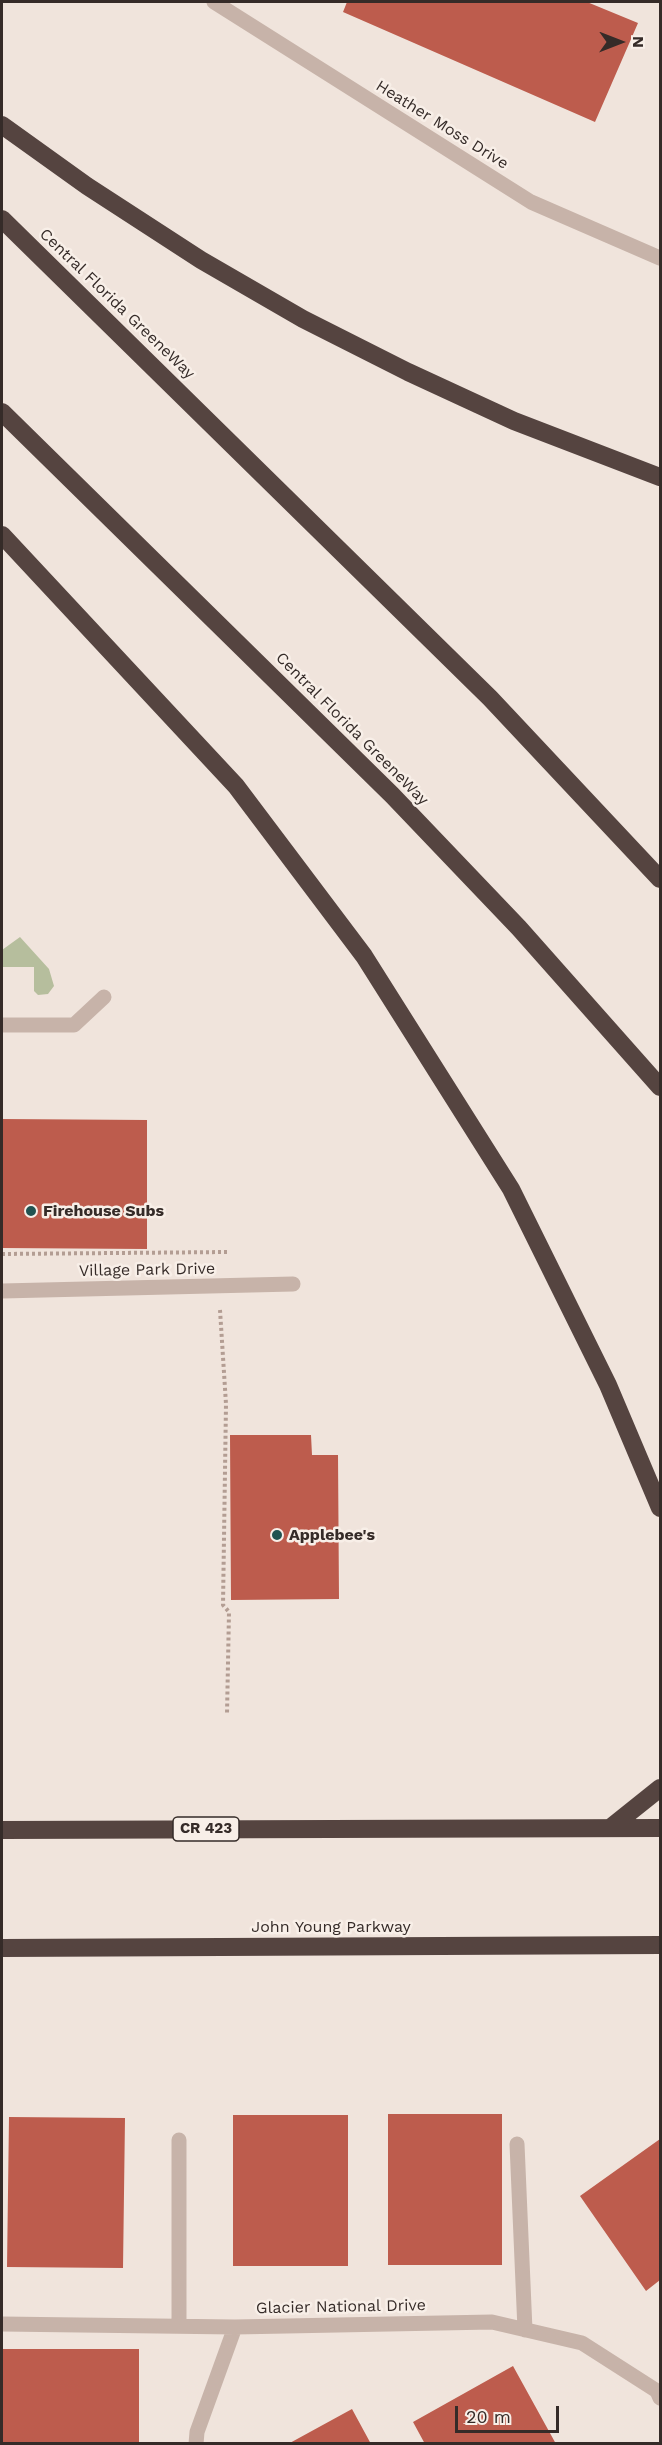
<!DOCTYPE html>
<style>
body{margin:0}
#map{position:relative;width:662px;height:2445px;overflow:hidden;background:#f0e4dc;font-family:"Work Sans",sans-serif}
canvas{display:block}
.frame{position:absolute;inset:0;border:3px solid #352b28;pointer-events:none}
.north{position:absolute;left:590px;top:12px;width:60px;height:60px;-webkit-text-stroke:4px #f8efe8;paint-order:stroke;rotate:90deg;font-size:16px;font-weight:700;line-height:24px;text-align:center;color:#352b28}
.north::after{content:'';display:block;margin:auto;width:21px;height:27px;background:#352b28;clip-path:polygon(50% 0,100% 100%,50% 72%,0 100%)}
.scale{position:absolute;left:455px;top:2406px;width:104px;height:27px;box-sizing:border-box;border:3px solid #352b28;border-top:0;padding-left:8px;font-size:18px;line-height:21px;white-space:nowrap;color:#352b28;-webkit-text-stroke:4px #f8efe8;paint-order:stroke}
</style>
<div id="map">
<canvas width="662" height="2445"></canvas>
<div class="frame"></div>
<div class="north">N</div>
<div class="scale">20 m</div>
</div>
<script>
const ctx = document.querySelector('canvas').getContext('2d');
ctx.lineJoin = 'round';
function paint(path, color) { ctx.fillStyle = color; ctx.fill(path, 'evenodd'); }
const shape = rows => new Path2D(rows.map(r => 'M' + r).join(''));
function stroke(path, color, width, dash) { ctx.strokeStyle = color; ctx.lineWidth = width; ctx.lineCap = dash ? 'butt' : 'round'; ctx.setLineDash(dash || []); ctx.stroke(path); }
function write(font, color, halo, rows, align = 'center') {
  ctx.font = font + ' "Work Sans",sans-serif'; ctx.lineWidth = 5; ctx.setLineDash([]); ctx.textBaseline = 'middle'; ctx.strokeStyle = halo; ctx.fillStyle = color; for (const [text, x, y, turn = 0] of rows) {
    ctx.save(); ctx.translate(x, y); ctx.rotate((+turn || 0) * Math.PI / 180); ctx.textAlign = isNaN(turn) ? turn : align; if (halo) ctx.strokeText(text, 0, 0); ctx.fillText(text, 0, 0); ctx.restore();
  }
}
paint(shape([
 [20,937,49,969,54,986,48,994,38,995,34,991,34,967,2,967,2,950]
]), '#b6be9d');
paint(shape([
 [347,2,587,2,638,23,595,122,343,12],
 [2,1119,147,1120,147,1249,2,1248],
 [230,1435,311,1435,312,1455,338,1455,339,1599,231,1600],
 [388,2114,502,2114,502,2265,388,2265],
 [233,2115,348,2115,348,2266,233,2266],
 [9,2117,125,2118,123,2268,7,2267],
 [660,2139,660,2280,646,2291,580,2196],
 [2,2349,139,2349,139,2444,2,2444],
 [513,2366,556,2444,425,2444,413,2422],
 [352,2409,371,2444,288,2444]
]), '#bd5c4d');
stroke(shape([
 [2,1254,229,1252],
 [220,1310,226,1404,223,1605,229,1612,227,1714]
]), '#b39d93', 4, [3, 3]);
stroke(shape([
 [214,2,531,202,660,258],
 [2,1025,74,1025,104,997],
 [2,1291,293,1284],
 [517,2144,525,2330],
 [2,2324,235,2327,492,2322,582,2343,657,2391,660,2398],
 [179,2326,179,2140],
 [196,2444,197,2432,235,2327]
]), '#c7b3a9', 15);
stroke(shape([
 [2,125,87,186,201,260,303,319,408,372,514,421,660,477],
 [2,219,490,698,660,879],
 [2,412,392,795,519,928,660,1087],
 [2,535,236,786,364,956,511,1189,608,1385,660,1508],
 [610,1828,660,1788],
 [2,1830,660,1828],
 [2,1948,660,1945]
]), '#554440', 18);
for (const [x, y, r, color] of [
 [31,1211,6,"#215351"],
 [277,1535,6,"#215351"]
]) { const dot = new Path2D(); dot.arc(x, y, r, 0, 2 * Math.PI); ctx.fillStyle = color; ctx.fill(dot); stroke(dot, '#f8efe8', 2); }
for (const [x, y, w] of [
 [206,1829,66]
]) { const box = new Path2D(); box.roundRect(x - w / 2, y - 12, w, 24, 4.5); ctx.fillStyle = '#f8efe8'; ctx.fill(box); stroke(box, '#352b28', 1.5); }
write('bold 15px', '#352b28', null, [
 ["CR 423",206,1829]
]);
write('16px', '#352b28', '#f8efe8', [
 ["Heather Moss Drive",442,125,32],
 ["Central Florida GreeneWay",117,304,44],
 ["Central Florida GreeneWay",352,729,45],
 ["Village Park Drive",147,1270,-1],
 ["John Young Parkway",331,1927],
 ["Glacier National Drive",341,2307,-1]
]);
write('bold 16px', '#352b28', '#f8efe8', [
 ["Firehouse Subs",43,1211],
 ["Applebee's",289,1535]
], 'left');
</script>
